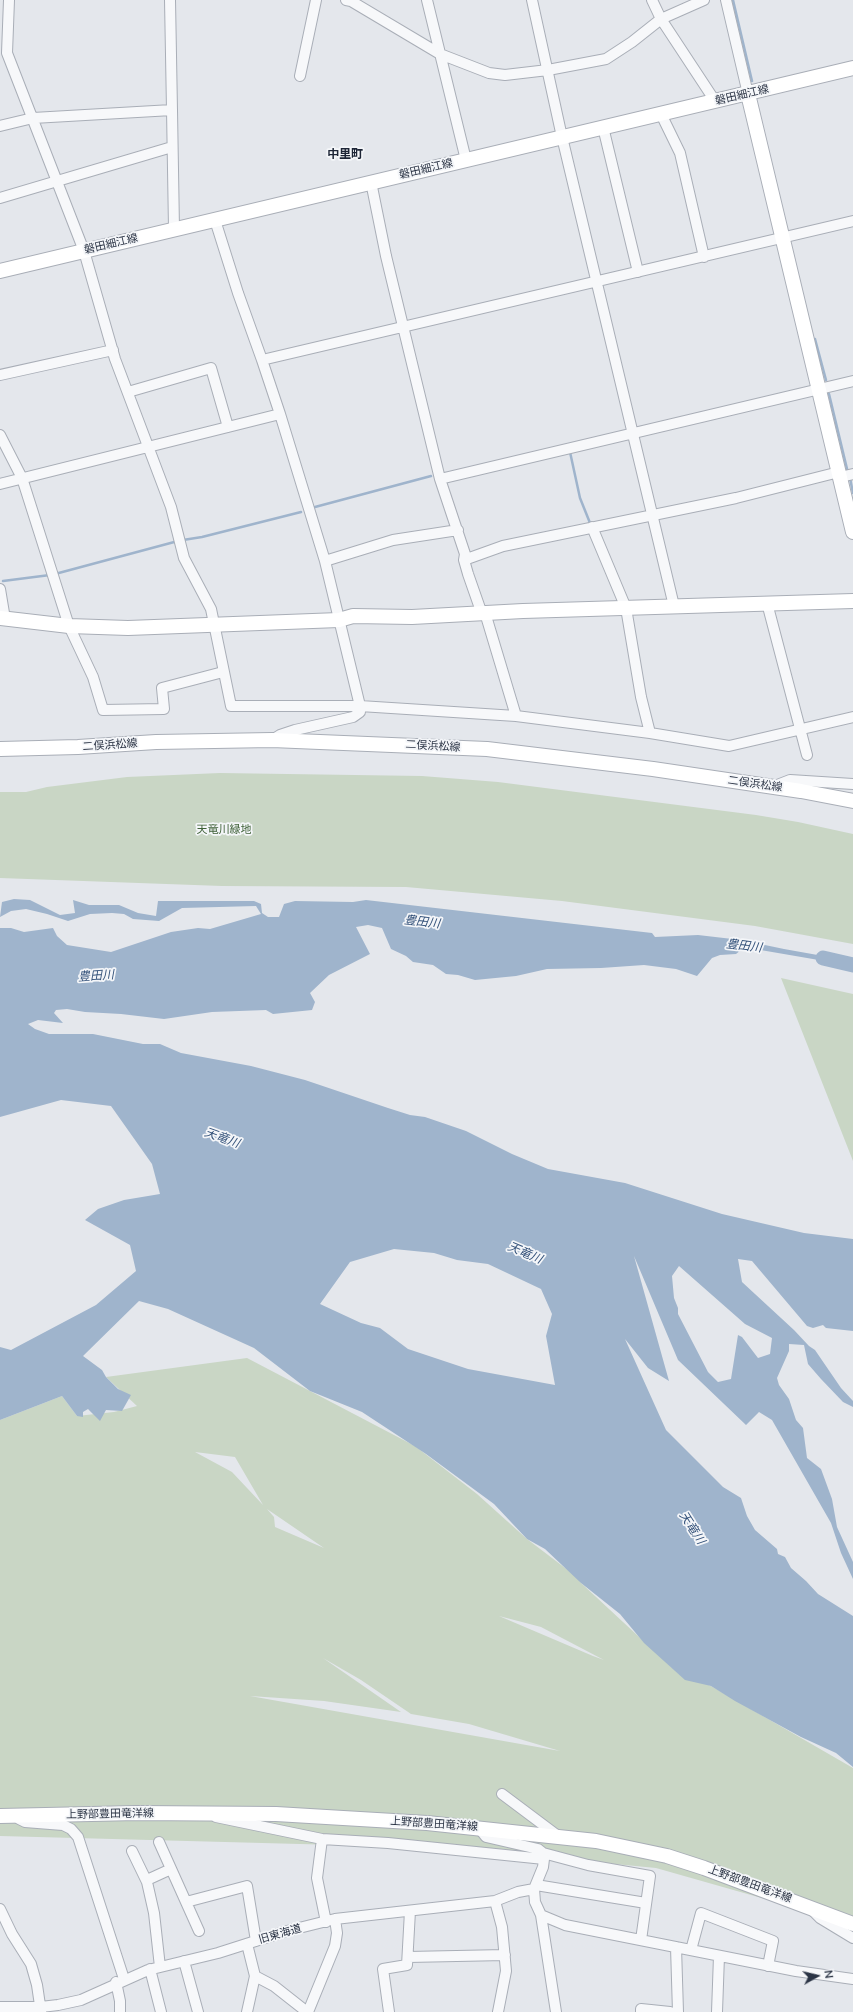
<!DOCTYPE html>
<meta charset="utf-8">
<style>
body{margin:0}
#map{position:relative;width:853px;height:2012px;overflow:hidden;background:#e4e7ec;font-family:Mulish,sans-serif}
canvas{display:block}
.north{position:absolute;left:797px;top:1956px;width:40px;height:40px;-webkit-text-stroke:3px #f4f6f9;paint-order:stroke;rotate:82deg;font-size:11px;font-weight:700;line-height:16px;text-align:center;color:#2b3445}
.north::after{content:'';display:block;margin:auto;width:14px;height:18px;background:#2b3445;clip-path:polygon(50% 0,100% 100%,50% 72%,0 100%)}
</style>
<div id="map">
<canvas width="853" height="2012"></canvas>
<div class="north">N</div>
</div>
<script>
const ctx = document.querySelector('canvas').getContext('2d');
ctx.lineJoin = 'round';
function paint(path, color) { ctx.fillStyle = color; ctx.fill(path, 'evenodd'); }
const shape = rows => new Path2D(rows.map(r => 'M' + r).join(''));
function stroke(path, color, width, dash) { ctx.strokeStyle = color; ctx.lineWidth = width; ctx.lineCap = dash ? 'butt' : 'round'; ctx.setLineDash(dash || []); ctx.stroke(path); }
function write(font, color, halo, rows, align = 'center') {
  ctx.font = font + ' Mulish,"Noto Sans JP",sans-serif'; ctx.lineWidth = 3.5; ctx.setLineDash([]); ctx.textBaseline = 'middle'; ctx.strokeStyle = halo; ctx.fillStyle = color; for (const [text, x, y, turn = 0] of rows) {
    ctx.save(); ctx.translate(x, y); ctx.rotate((+turn || 0) * Math.PI / 180); ctx.textAlign = isNaN(turn) ? turn : align; if (halo) ctx.strokeText(text, 0, 0); ctx.fillText(text, 0, 0); ctx.restore();
  }
}
paint(shape([
 [220,773,422,776,498,782,756,815,798,822,853,834,853,944,755,926,562,901,406,887,222,886,0,878,0,792,26,792,47,787,127,777],
 [781,978,853,994,853,1161],
 [247,1358,415,1446,477,1494,527,1539,577,1577,581,1583,679,1674,711,1686,853,1768,853,1924,656,1868,450,1848,0,1836,0,1420,62,1396,77,1416,114,1412,137,1406,106,1377],
 [195,1452,235,1457,263,1505,232,1472],
 [267,1509,324,1548,275,1527,274,1517],
 [499,1616,541,1627,604,1660,593,1656],
 [323,1658,361,1680,411,1714,469,1724,560,1751,250,1696,324,1701,401,1712]
]), '#c9d6c5');
paint(shape([
 [14,899,30,900,60,915,75,913,73,900,89,905,119,905,138,913,156,916,158,901,254,901,261,904,262,913,268,917,279,917,284,904,295,901,353,902,366,900,652,933,655,937,698,935,741,940,784,949,840,959,842,964,743,947,741,950,736,954,720,955,712,958,697,976,676,969,644,965,601,968,547,969,516,976,475,980,458,975,446,974,433,965,413,962,406,956,391,949,382,928,368,925,356,927,370,954,329,975,310,993,315,1002,312,1010,273,1014,266,1010,212,1012,164,1019,121,1014,85,1012,67,1009,56,1010,54,1013,63,1023,38,1020,28,1024,35,1029,49,1034,93,1034,143,1044,160,1044,181,1053,251,1066,305,1080,388,1108,410,1115,425,1117,466,1131,512,1154,548,1169,625,1183,722,1214,804,1233,853,1239,853,1331,826,1328,823,1325,813,1328,807,1326,752,1261,738,1259,742,1282,794,1330,809,1346,815,1350,841,1388,853,1401,853,1407,843,1402,821,1379,808,1364,804,1345,789,1344,789,1351,777,1378,779,1385,789,1399,796,1420,803,1428,807,1458,821,1469,832,1499,837,1527,853,1562,853,1579,841,1553,831,1523,772,1420,759,1412,746,1425,678,1360,634,1256,669,1381,648,1368,625,1339,666,1430,723,1487,741,1498,747,1516,755,1530,777,1549,778,1554,785,1557,791,1568,806,1581,818,1594,853,1616,853,1767,836,1753,801,1737,735,1701,711,1686,685,1680,644,1643,620,1614,581,1583,545,1549,527,1539,494,1504,426,1454,362,1412,310,1391,254,1348,168,1309,139,1301,83,1356,102,1370,106,1377,118,1389,131,1395,122,1411,106,1410,100,1421,88,1409,83,1412,83,1417,77,1416,62,1396,0,1420,0,1347,11,1350,96,1305,136,1271,130,1245,85,1220,98,1209,124,1200,160,1194,152,1164,111,1106,61,1100,0,1117,0,928,11,928,24,932,53,928,57,936,67,945,111,952,171,932,198,928,210,929,261,914,256,906,182,908,159,921,133,919,124,914,112,913,90,914,68,921,47,914,26,909,11,911,0,917,2,902],
 [394,1249,434,1253,457,1260,488,1264,541,1289,552,1314,546,1336,555,1385,468,1369,408,1349,380,1328,361,1323,320,1304,350,1262],
 [679,1266,745,1324,772,1338,770,1354,758,1358,742,1337,738,1335,731,1379,718,1382,708,1372,678,1314,678,1308,674,1298,672,1276]
]), '#9fb4cc');
stroke(shape([
 [733,0,752,81],
 [812,340,815,339,826,380],
 [829,394,848,473],
 [570,452,580,498,590,523],
 [850,478,853,493],
 [315,507,431,476],
 [183,540,202,537,301,512],
 [55,574,178,541],
 [3,581,50,575]
]), '#9fb4cc', 2.5);
stroke(shape([
 [823,958,853,965]
]), '#9fb4cc', 15);
const street = shape([
 [9,0,7,53,84,251,115,359,171,507,184,558,211,609,231,706,360,706,516,716,650,733,729,746,853,717],
 [170,0,172,110],
 [346,0,351,1,440,54,489,73,505,75,548,70,606,59,632,42,661,19,704,0],
 [427,0,466,160],
 [532,0,562,137,674,606],
 [652,0,661,19,715,101],
 [726,0,748,94],
 [300,76,316,0],
 [661,114,680,153,704,257],
 [0,126,33,118,172,110,174,229],
 [603,127,638,272],
 [371,182,386,256,440,479,465,554,464,560,468,574,482,614,486,616,516,716],
 [0,198,172,147],
 [215,220,238,293,262,360],
 [0,375,113,350],
 [128,392,211,368,228,427],
 [0,435,22,478,69,626,93,677,103,710,164,709,162,688,223,672],
 [840,477,853,474],
 [440,479,853,381],
 [0,484,280,414,262,360,853,221],
 [592,527,626,608,641,697,650,733],
 [464,560,503,546,736,498,839,472],
 [325,561,393,540,458,530],
 [0,589,5,619],
 [767,603,807,755],
 [272,740,280,735,295,730,353,717,360,712,360,706,325,561,280,414],
 [772,787,790,780,853,784],
 [502,1794,558,1836],
 [216,1817,322,1839,388,1843,544,1859],
 [19,1819,25,1822,63,1825,71,1829,78,1837,124,1979],
 [478,1827,486,1837,538,1849,543,1853,544,1859,543,1867,534,1889,535,1902,541,1915,556,2012],
 [322,1839,317,1878,326,1922],
 [159,1842,199,1931],
 [132,1851,147,1882,154,1913,160,1967],
 [543,1853,588,1865,650,1876,641,1940],
 [147,1880,171,1869],
 [536,1885,646,1903],
 [495,1901,502,1927,506,1971,498,2012],
 [186,1902,247,1886,256,1941],
 [0,1909,12,1934,31,1964,37,1985,41,2012],
 [814,1912,820,1918,853,1938],
 [541,1915,565,1925,796,1971,853,1979],
 [676,1947,678,2012],
 [691,1950,701,1913,773,1941,768,1966],
 [408,1957,505,1955],
 [184,1961,198,2012],
 [150,1969,161,2012],
 [255,1976,274,1986,307,2012],
 [116,1982,120,2001,120,2012],
 [0,2007,41,2007,58,2005,81,2000,148,1970,218,1953,287,1931,335,1919,495,1901,518,1892,534,1889],
 [247,2012,255,1976,247,1944],
 [308,2012,335,1946,337,1933,335,1919],
 [389,2012,383,1969,407,1965,410,1911],
 [641,2012,641,2009,670,2012],
 [717,2012,719,1956]
]);
const secondary = shape([
 [748,94,853,532],
 [0,271,853,68],
 [0,618,69,626,128,628,339,620,353,616,412,617,523,611,853,601],
 [0,749,78,747,156,742,272,740,487,749,653,769,801,791,853,801],
 [0,1816,137,1813,276,1814,427,1823,596,1841,667,1856,704,1868,853,1924]
]);
stroke(street, '#a9aeb7', 12);
stroke(secondary, '#a9aeb7', 16);
stroke(street, '#f7f8fa', 10);
stroke(secondary, '#fff', 14);
write('11px', '#2b3445', '#f4f6f9', [
 ["磐田細江線",742,95,-13],
 ["磐田細江線",426,169,-13],
 ["磐田細江線",111,244,-13],
 ["二俣浜松線",110,745,-4],
 ["二俣浜松線",433,746,3],
 ["二俣浜松線",755,784,8],
 ["上野部豊田竜洋線",110,1814,-1],
 ["上野部豊田竜洋線",434,1824,4],
 ["上野部豊田竜洋線",750,1884,20],
 ["旧東海道",280,1934,-16]
]);
write('11px', '#3f6138', '#f4f6f9', [
 ["天竜川緑地",224,830]
]);
write('bold 12px', '#1d2536', '#f4f6f9', [
 ["中里町",345,154]
]);
write('italic 12px', '#34527a', '#f4f6f9', [
 ["豊田川",422,922,7],
 ["豊田川",744,946,7],
 ["豊田川",96,976,-4],
 ["天竜川",222,1138,20],
 ["天竜川",525,1253,23],
 ["天竜川",692,1528,57]
]);
</script>
